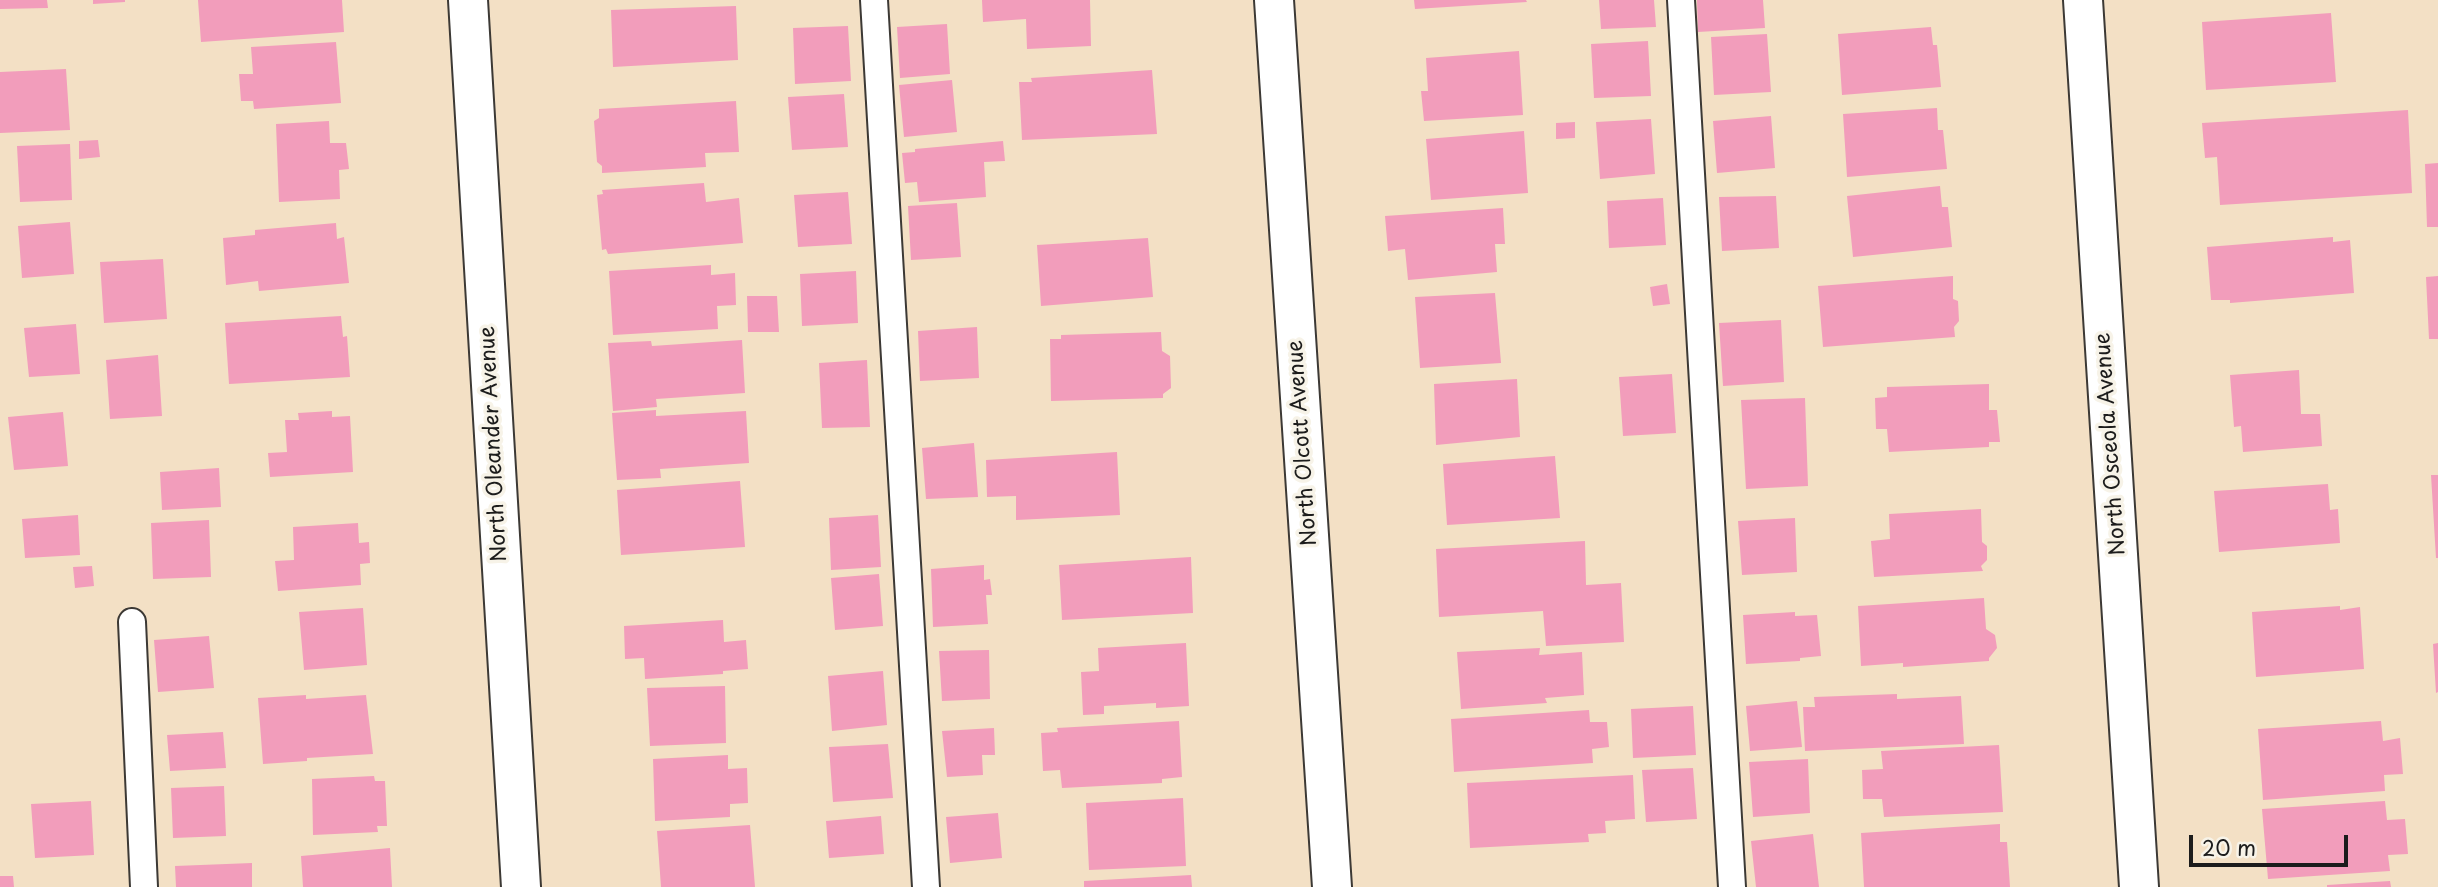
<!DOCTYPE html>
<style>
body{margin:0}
#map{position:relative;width:2438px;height:887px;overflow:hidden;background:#f3e0c5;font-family:"Playpen Sans",sans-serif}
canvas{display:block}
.scale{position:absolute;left:2189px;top:835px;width:159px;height:32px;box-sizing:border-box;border:4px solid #1c1c1c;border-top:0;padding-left:9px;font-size:21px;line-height:24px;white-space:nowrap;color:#1c1c1c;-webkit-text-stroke:5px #f7f3e8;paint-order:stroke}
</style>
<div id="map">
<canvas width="2438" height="887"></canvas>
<div class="scale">20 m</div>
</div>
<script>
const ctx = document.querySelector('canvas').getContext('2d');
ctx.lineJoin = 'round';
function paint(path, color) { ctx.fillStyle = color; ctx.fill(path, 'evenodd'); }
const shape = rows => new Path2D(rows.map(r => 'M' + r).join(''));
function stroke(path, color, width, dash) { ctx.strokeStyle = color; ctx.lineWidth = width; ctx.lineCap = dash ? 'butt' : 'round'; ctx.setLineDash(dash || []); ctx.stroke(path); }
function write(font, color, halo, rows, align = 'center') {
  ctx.font = font + ' "Playpen Sans",sans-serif'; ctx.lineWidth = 7; ctx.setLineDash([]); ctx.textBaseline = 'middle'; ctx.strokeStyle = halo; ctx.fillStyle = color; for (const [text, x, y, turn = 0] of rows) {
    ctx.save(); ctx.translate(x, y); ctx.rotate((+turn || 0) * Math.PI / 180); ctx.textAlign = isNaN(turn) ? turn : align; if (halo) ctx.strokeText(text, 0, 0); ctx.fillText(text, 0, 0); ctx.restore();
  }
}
paint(shape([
 [0,0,47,0,48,8,0,9],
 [93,0,125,0,125,2,93,4],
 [198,0,342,0,344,32,201,42],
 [982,0,1090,0,1091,46,1027,49,1026,19,983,22],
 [1414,0,1526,0,1527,2,1415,9],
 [1599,0,1654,0,1656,27,1601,29],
 [1697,0,1763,0,1765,28,1698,32],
 [736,6,738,60,613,67,611,10],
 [2331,13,2336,82,2206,90,2202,22],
 [947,24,950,74,900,78,897,27],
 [848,26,851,81,795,84,793,28],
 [1931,27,1933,45,1937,45,1941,87,1842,95,1838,34],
 [1767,34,1771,92,1714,95,1711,37],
 [1648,41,1651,96,1594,98,1591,44],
 [336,42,341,103,254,109,253,101,241,101,239,74,253,74,251,47],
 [1519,51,1523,115,1424,121,1421,91,1428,91,1426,58],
 [66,69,70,130,0,133,0,72],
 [1152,70,1157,134,1022,140,1019,82,1032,82,1031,78],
 [952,80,957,132,904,137,899,85],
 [844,94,848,147,792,150,788,97],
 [736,101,739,152,705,153,706,167,602,173,602,166,597,162,594,121,599,118,599,109],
 [1937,108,1938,130,1943,130,1947,169,1847,177,1843,114],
 [2408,110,2412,193,2220,205,2217,157,2205,158,2202,123],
 [1771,116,1775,168,1717,173,1713,121],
 [1651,119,1655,174,1600,179,1596,122],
 [329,121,330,143,346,143,349,169,339,170,340,199,279,202,276,124],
 [1575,122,1575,138,1556,139,1556,123],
 [1524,131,1528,193,1431,200,1426,139],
 [98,140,100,157,79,159,79,141],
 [1003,141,1005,161,984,162,986,197,919,202,917,182,905,183,902,153,915,152,915,149],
 [70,144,72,200,20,202,17,146],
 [2438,163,2438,227,2427,227,2425,164],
 [704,183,706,202,739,198,743,243,608,254,606,249,602,250,597,195,603,194,602,190],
 [1940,186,1942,207,1948,207,1952,247,1853,257,1847,196],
 [848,192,852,244,798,247,794,195],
 [1776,196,1779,248,1722,251,1719,197],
 [1663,198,1666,245,1609,248,1607,201],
 [957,203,961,257,911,260,908,206],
 [1503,208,1505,244,1495,244,1497,272,1408,280,1405,249,1388,251,1385,216],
 [70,222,74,274,22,278,18,226],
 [336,223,337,239,344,237,349,283,259,291,258,281,226,285,223,238,255,235,255,230],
 [2333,237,2333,242,2350,240,2354,293,2230,303,2230,300,2211,300,2207,247],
 [1148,238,1153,297,1041,306,1037,245],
 [163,259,167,319,104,323,100,262],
 [711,265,711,275,735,273,736,305,717,306,718,329,613,335,609,271],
 [856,271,858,323,802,326,800,274],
 [1953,276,1953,299,1958,301,1959,321,1954,327,1955,337,1823,347,1818,286],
 [2438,276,2438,339,2429,339,2426,277],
 [1667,284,1670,304,1653,306,1650,287],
 [1495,293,1501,363,1420,368,1415,297],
 [747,296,777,296,779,332,748,332],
 [341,316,343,337,347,336,350,377,229,384,225,323],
 [1781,320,1784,382,1723,386,1719,323],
 [76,324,80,374,29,377,24,328],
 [977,327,979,378,920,381,918,331],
 [1161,332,1162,351,1170,356,1171,388,1163,394,1163,398,1051,401,1050,339,1061,339,1061,335],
 [742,340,745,393,656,399,657,407,613,411,608,343,651,341,652,346],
 [158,355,162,416,110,419,106,360],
 [867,360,870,427,822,428,819,363],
 [2299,370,2301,414,2320,414,2322,446,2243,452,2241,426,2234,427,2230,375],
 [1672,374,1676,433,1623,436,1619,377],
 [1517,379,1520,437,1436,445,1434,384],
 [1989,384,1989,410,1997,410,2000,442,1989,442,1989,447,1889,452,1887,429,1876,429,1875,398,1887,397,1887,387],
 [1805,398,1808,486,1746,489,1741,400],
 [656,410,656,416,746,411,749,463,660,469,661,478,617,480,612,413],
 [332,411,332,417,350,416,353,472,270,477,268,453,287,452,285,420,299,420,298,413],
 [63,412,68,466,14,470,8,417],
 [974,443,978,497,926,499,922,448],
 [1117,452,1120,515,1016,520,1016,496,987,497,986,460],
 [1555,456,1560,518,1447,525,1443,464],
 [219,468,221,507,162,510,160,472],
 [2431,475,2438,475,2438,558,2436,558],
 [740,481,745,547,621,555,617,490],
 [2328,484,2330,510,2338,509,2340,543,2219,552,2214,491],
 [1981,509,1982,542,1987,546,1987,560,1981,566,1983,571,1874,577,1871,541,1890,539,1889,514],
 [78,515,80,555,25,558,22,519],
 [878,515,881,567,831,570,829,518],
 [1795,518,1797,572,1742,575,1738,521],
 [209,520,211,577,153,579,151,523],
 [358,523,359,543,369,542,370,563,360,564,361,585,278,591,275,561,294,560,293,527],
 [1585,541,1586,585,1621,583,1624,642,1546,646,1543,611,1439,617,1436,549],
 [1191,557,1193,613,1062,620,1059,565],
 [984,565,984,580,990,579,992,595,986,595,988,624,933,627,931,569],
 [92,566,94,586,75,588,73,567],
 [879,574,883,626,835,630,831,578],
 [1984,598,1986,629,1995,635,1997,648,1989,658,1989,661,1903,667,1903,663,1861,666,1858,606],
 [2340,606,2340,610,2360,607,2364,669,2256,677,2252,612],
 [363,608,367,665,304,670,299,612],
 [1795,612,1795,616,1817,615,1821,656,1800,658,1800,661,1746,664,1743,615],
 [723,620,724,642,746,640,748,669,723,671,723,674,645,679,644,658,625,659,624,626],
 [209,636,214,688,158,692,154,640],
 [1186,643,1189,706,1156,708,1156,703,1104,706,1104,714,1083,715,1081,672,1099,671,1098,648],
 [2438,643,2438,692,2436,693,2433,644],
 [1540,648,1539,655,1582,652,1584,695,1545,698,1547,703,1461,709,1457,652],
 [989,650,990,699,942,701,939,651],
 [883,671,887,725,832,731,828,676],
 [725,686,726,743,650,746,647,688],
 [1897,694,1897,699,1961,696,1964,744,1805,751,1803,707,1815,707,1814,697],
 [306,695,306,699,366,695,373,754,307,758,307,761,263,764,258,698],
 [1797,701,1802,747,1750,751,1746,706],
 [1693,706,1696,755,1633,758,1631,709],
 [1589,710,1590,722,1607,722,1609,747,1592,749,1593,763,1454,772,1451,719],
 [1179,721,1182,777,1162,779,1162,783,1062,788,1060,770,1043,771,1041,733,1058,732,1057,728],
 [2381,721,2383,741,2400,738,2403,774,2384,775,2385,791,2263,800,2258,729],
 [994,728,995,755,982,755,983,775,947,777,942,731],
 [223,732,226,768,170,771,167,735],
 [888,744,893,798,833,802,829,747],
 [1999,745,2003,812,1884,817,1882,799,1863,799,1862,770,1883,769,1881,751],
 [728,755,728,769,747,768,748,803,730,804,730,817,655,821,653,759],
 [1808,759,1810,813,1753,817,1749,762],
 [1693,768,1697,819,1646,822,1642,770],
 [1633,775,1635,819,1605,821,1606,833,1588,834,1589,842,1470,848,1467,783],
 [374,776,375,781,385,781,387,826,377,826,378,832,313,835,312,779],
 [224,786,226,836,173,838,171,788],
 [1183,798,1186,866,1089,870,1086,803],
 [91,801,94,855,35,858,31,804],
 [2385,801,2387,820,2405,819,2408,854,2388,855,2390,871,2268,879,2262,809],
 [998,813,1002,858,950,863,946,817],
 [881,816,884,854,829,858,826,821],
 [2000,824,2000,842,2007,842,2010,887,1864,887,1861,833],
 [750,825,755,887,661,887,657,831],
 [1813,834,1819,887,1756,887,1751,841],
 [390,848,392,887,303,887,301,856],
 [252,863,252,887,176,887,175,866],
 [1191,875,1192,887,1084,887,1084,881],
 [0,876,13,876,14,887,0,887],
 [2390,881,2391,887,2327,887,2327,885]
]), '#f29dbb');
const lane = shape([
 [874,0,926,887],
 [1681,0,1732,887],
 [132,622,144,887]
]);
const street = shape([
 [468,0,521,887],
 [1274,0,1332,887],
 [2083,0,2139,887]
]);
stroke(lane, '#3c3935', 30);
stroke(street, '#3c3935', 42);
stroke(lane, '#fff', 26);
stroke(street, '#fff', 38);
write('21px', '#1c1c1c', '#f7f3e8', [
 ["North Olcott Avenue",1303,443,-94],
 ["North Oleander Avenue",494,444,-93],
 ["North Osceola Avenue",2111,444,-94]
]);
</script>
